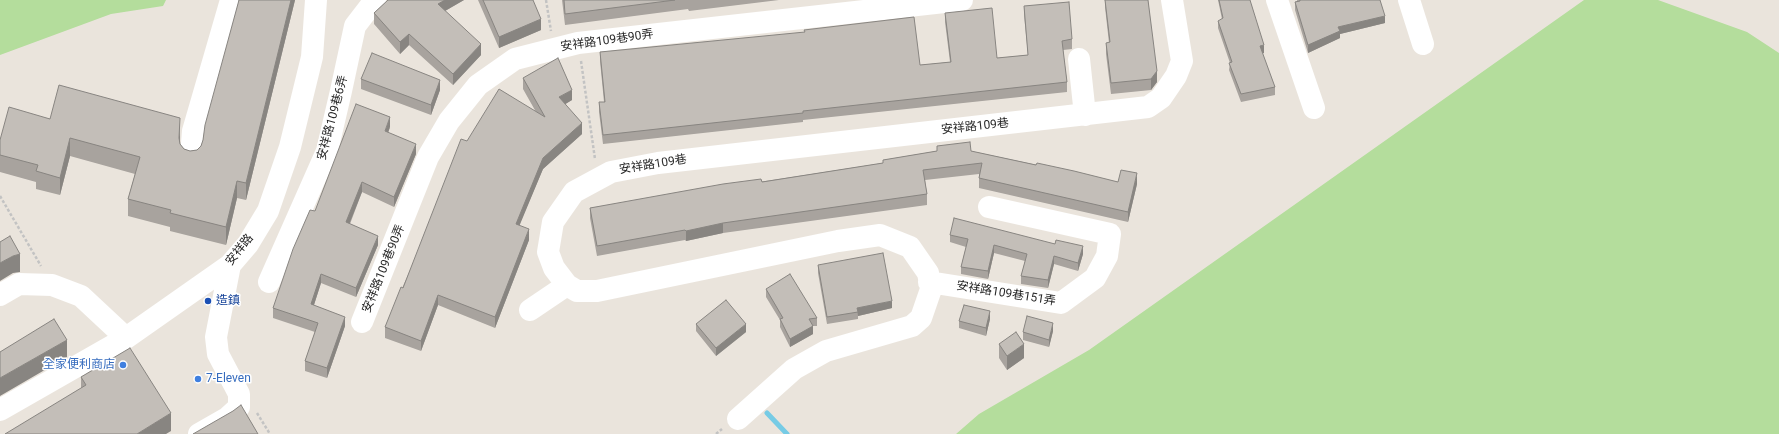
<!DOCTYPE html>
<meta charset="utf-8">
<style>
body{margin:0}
canvas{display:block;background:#eae4dc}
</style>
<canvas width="1779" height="434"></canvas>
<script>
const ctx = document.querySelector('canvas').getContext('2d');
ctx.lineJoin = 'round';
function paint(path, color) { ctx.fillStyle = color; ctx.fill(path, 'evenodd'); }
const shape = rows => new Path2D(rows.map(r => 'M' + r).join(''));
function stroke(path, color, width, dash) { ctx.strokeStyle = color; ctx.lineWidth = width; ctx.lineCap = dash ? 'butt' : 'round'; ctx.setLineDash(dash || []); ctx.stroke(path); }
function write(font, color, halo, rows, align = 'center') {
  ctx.font = font + ' Roboto,"Noto Sans TC",sans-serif'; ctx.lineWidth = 3; ctx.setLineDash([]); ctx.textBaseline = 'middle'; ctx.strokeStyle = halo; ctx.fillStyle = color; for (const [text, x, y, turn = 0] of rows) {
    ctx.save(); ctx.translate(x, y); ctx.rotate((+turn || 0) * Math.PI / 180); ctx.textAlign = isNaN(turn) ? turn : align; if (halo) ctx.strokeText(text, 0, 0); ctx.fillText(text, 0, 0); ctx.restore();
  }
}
paint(shape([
 [0,0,166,0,163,6,111,14,0,55],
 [1584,0,1658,0,1747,32,1779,53,1779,434,956,434,979,414,1089,350]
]), '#b4dd9c');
stroke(shape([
 [767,413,787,434]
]), '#76cbe5', 5);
stroke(shape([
 [546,0,551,31],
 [581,61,595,159],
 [0,196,41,266],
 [257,413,270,434],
 [716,434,722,429]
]), '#c3c3c3', 2.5, [3, 2]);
stroke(shape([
 [1277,0,1314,108],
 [1409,0,1423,44],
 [1079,59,1085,115],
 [191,156,193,131,231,0],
 [269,282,327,151,341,91,355,26,375,0],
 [929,282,1061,303,1095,278,1107,256,1110,234,989,207],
 [0,295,19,284,52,285,81,296,126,338],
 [530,310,567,285],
 [362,322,428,157,449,121,478,85,515,59,578,43,962,0],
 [0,410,126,338,230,265,248,244,268,211,290,147,312,57,316,0],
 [738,419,794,369,826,351,912,326,921,318,931,289,928,273,910,247,880,235,838,241,597,291,577,291,567,285,554,268,548,252,553,222,574,192,611,172,658,163,1148,107,1161,98,1176,76,1182,61,1172,0],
 [199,434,227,418,239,407,239,394,218,354,216,337,230,265]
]), '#fff', 22);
paint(shape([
 [239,0,295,0,246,200,237,198,226,245,170,231,170,227,128,216,128,199,135,174,70,156,60,195,36,189,36,182,0,172,0,140,50,119,180,136,180,144,184,149,190,151,197,150,201,146,203,140],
 [388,0,464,0,445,11,481,55,453,85,409,45,400,54,374,24,374,13],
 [478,0,533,0,541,30,499,48],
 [562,0,779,0,689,11,688,9,565,25],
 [1105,0,1148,0,1157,82,1151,90,1111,94,1106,54,1106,43,1109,43,1105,7],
 [1218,0,1250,0,1264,53,1262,53,1275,87,1275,95,1241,102,1229,70,1230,63,1218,28,1218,21,1222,19],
 [1297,0,1380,0,1385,23,1340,34,1340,38,1308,53,1295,10,1295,2,1297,1],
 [1024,6,1072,39,1072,49,1063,50,1067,82,1067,92,803,120,803,122,603,144,599,112,599,102,604,102,600,61,600,52,920,65,950,62,945,22,945,13,997,58,1028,55,1024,15],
 [523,78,572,100,565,104,582,134,543,169,519,225,529,240,495,328,438,305,421,351,385,338,385,327,467,141,536,112,523,89],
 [361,79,440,90,431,115,361,89],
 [390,127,388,133,416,154,394,207,362,192,350,224,378,245,356,297,321,283,314,305,345,326,327,378,305,371,305,361,315,332,273,318,273,308,315,211],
 [937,146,971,151,1118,182,1137,184,1128,222,979,188,979,174,925,180,927,194,927,205,723,233,686,241,685,240,597,256,590,218,590,208,883,163,883,160,937,151],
 [950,235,1083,254,1078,271,1054,264,1048,288,1021,284,1021,276,1025,261,994,253,988,279,961,274,961,267,966,247,950,242],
 [818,265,892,308,858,316,858,319,827,324,818,273],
 [766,289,817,318,817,326,813,326,813,334,790,347,780,327,780,320,766,297],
 [990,319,986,336,959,328,959,321],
 [696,324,746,332,716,356,696,331],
 [1053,331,1049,347,1023,340,1023,332],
 [999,344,1024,358,1007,370,999,358],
 [81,377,171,431,81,388]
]), '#a8a39e');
paint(shape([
 [291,0,295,0,246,200,246,183],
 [445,0,464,0,438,15,438,4],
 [1385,16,1385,23,1340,34,1340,38,1308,53,1308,45,1338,27],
 [541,19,541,30,499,48,499,37],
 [409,34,409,45,400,54,400,42],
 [481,44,481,55,453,85,453,74],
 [1264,45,1264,53,1260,54,1260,46],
 [1157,71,1157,82,1151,90,1151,79],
 [440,80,440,90,431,115,431,105],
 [572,90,572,100,559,108,559,97],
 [390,117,390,127,385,141,385,131],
 [180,118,180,136,179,155,179,138],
 [582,123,582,134,543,169,516,234,516,224,543,158],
 [70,138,70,156,60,195,60,178],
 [416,144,416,154,394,207,394,197],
 [1137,173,1137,184,1128,222,1128,212],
 [237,181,237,198,226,245,226,227],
 [362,182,362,192,346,232,346,222],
 [723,223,723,233,686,241,686,231],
 [529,229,529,240,495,328,495,317],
 [378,236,378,245,356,297,356,288],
 [994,245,994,253,988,279,988,271],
 [1083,246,1083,254,1078,271,1078,263],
 [20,254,20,272,13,273,0,281,0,263,13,256],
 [1054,256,1054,264,1048,288,1048,280],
 [321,274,321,283,311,314,311,304],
 [438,295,438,305,421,351,421,341],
 [892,301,892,308,858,316,857,308],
 [990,311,990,319,986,336,986,328],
 [345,317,345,326,327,378,327,368],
 [1053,323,1053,331,1049,347,1049,340],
 [746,324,746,332,716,356,716,348],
 [813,326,813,334,790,347,790,339],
 [67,340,67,357,0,396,0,378],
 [1024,344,1024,358,1007,370,1007,356],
 [171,413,171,431,166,434,137,434]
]), '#888581');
const building = shape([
 [239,0,291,0,246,183,237,181,226,227,170,213,171,210,128,199,140,157,70,138,60,178,36,171,38,165,0,155,0,140,9,107,50,119,59,85,180,118,179,138,180,144,184,149,190,151,197,150,201,146,203,140,205,125,239,0],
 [388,0,445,0,438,4,481,44,453,74,409,34,400,42,374,13,388,0],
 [483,0,533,0,541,19,499,37,483,0],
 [564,0,675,0,565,14,564,0],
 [1105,0,1148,0,1157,71,1151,79,1111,83,1106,43,1110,42,1105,0],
 [1219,0,1250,0,1264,45,1260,46,1275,87,1241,94,1229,63,1232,62,1218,21,1223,18,1219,0],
 [1300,0,1380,0,1385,16,1338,27,1340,31,1308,45,1295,2,1300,1,1300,0],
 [1069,2,1072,39,1062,41,1067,82,803,111,803,113,603,135,599,102,605,102,600,52,805,32,804,30,914,17,920,65,951,62,945,13,992,8,997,58,1028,55,1024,6,1069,2],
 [372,53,440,80,431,105,361,79,372,53],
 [558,58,572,90,559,97,582,123,543,158,516,224,529,229,495,317,438,295,421,341,385,327,401,287,403,288,461,139,467,141,499,89,545,117,523,78,558,58],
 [356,104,390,117,385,131,416,144,394,197,362,182,346,222,378,236,356,288,321,274,311,304,345,317,327,368,305,361,318,323,273,308,293,249,310,210,315,211,356,104],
 [970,142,971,151,1036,165,1037,163,1074,171,1118,182,1121,170,1137,173,1128,212,979,178,982,163,923,170,927,194,723,223,686,231,685,230,597,246,590,208,723,184,761,179,762,182,883,163,883,160,937,151,937,146,970,142],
 [954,218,1055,244,1056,240,1083,246,1078,263,1054,256,1048,280,1021,276,1027,254,994,245,988,271,961,267,968,239,950,235,954,218],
 [10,236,20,254,13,256,0,263,0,242,10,236],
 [883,253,892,301,857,308,858,312,827,317,818,265,883,253],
 [790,274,817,318,809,319,813,326,790,339,780,319,783,318,766,289,790,274],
 [726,300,746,324,716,348,696,324,726,300],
 [964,305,990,311,986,328,959,321,964,305],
 [1027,316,1053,323,1049,340,1023,332,1027,316],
 [54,319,67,340,0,378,0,352,54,319],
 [1016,332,1024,344,1007,356,999,344,1016,332],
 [130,348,171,413,137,434,5,434,86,385,81,377,130,348],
 [241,405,258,434,193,434,233,411,241,405]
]);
paint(building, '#c3beb8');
stroke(building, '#888581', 1);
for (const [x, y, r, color] of [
 [208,301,4,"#1a4fb4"],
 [123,365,4,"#3f7fe0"],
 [198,379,4,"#3f7fe0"]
]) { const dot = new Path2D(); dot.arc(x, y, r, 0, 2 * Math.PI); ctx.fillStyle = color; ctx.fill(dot); stroke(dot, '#fff', 1.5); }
write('12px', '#292929', '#fff', [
 ["安祥路109巷90弄",607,41,-8],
 ["安祥路109巷6弄",333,118,-75],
 ["安祥路109巷",975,127,-6],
 ["安祥路109巷",653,165,-9],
 ["安祥路",240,250,-51],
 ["安祥路109巷90弄",384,269,-68],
 ["安祥路109巷151弄",1006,294,9]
]);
write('12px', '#164399', '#fff', [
 ["造鎮",216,301]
], 'left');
write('12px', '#366cbe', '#fff', [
 ["全家便利商店",115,365],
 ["7-Eleven",206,379,"left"]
], 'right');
</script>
